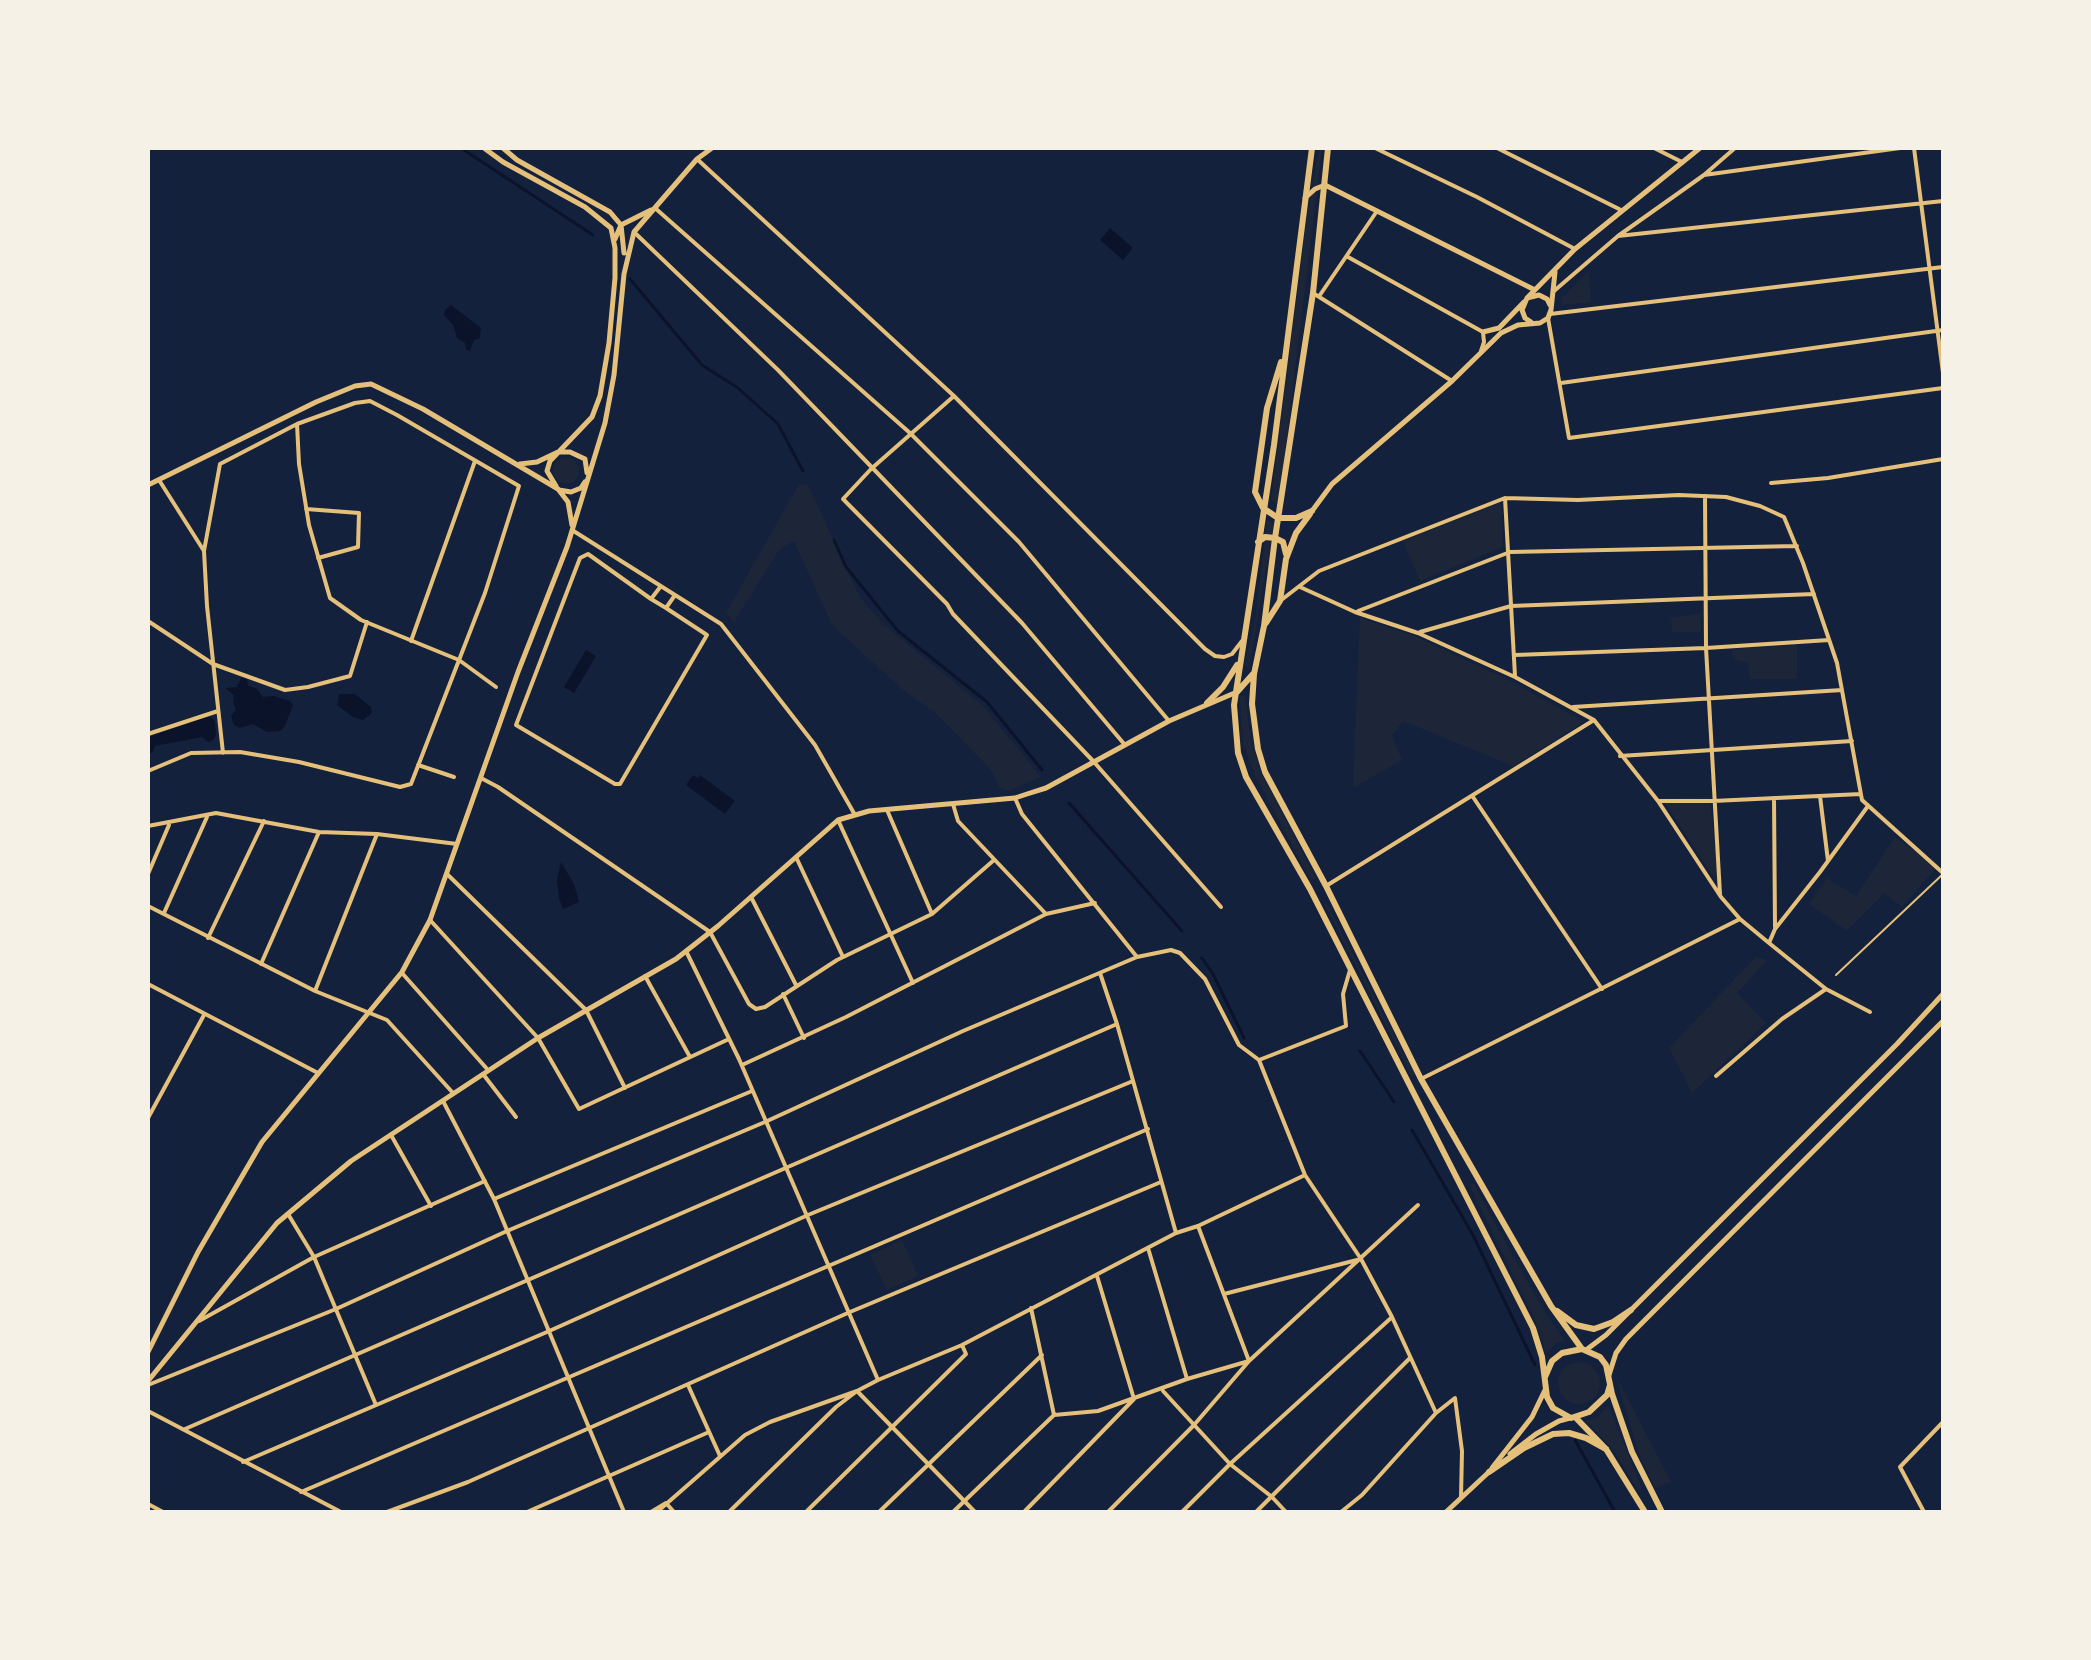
<!DOCTYPE html>
<style>
body{margin:0}
#map{position:relative;width:2091px;height:1660px;overflow:hidden;background:#14213d;font-family:Jost,sans-serif}
canvas{display:block}
.frame{position:absolute;inset:0;border:150px solid #f6f1e7;pointer-events:none}
</style>
<div id="map">
<canvas width="2091" height="1660"></canvas>
<div class="frame"></div>
</div>
<script>
const ctx = document.querySelector('canvas').getContext('2d');
ctx.lineJoin = 'round';
function paint(path, color) { ctx.fillStyle = color; ctx.fill(path, 'evenodd'); }
const shape = rows => new Path2D(rows.map(r => 'M' + r).join(''));
function stroke(path, color, width, dash) { ctx.strokeStyle = color; ctx.lineWidth = width; ctx.lineCap = dash ? 'butt' : 'round'; ctx.setLineDash(dash || []); ctx.stroke(path); }
paint(shape([
 [1319,148,1322,148,1279,503,1271,501,1308,209],
 [1589,271,1591,302,1562,305,1561,299],
 '553 471a13 13 0 1 1 26 0a13 13 0 1 1-26 0Z',
 [799,484,808,485,859,596,883,624,983,706,1041,777,1009,791,999,787,991,770,939,716,902,689,832,625,794,541,779,550,734,622,726,613],
 [1501,502,1503,547,1420,581,1403,541],
 [1267,521,1274,522,1249,668,1244,666,1255,621],
 [1702,613,1701,632,1672,632,1671,618],
 [1360,618,1415,636,1511,681,1584,722,1513,766,1403,721,1392,736,1402,760,1353,788],
 [1797,645,1797,679,1750,679,1748,663,1733,659,1733,649],
 [1240,696,1245,696,1251,740,1261,773,1316,878,1311,880,1255,776,1243,744],
 [1710,797,1718,884,1662,798],
 [1895,837,1937,867,1902,907,1884,893,1847,931,1809,904,1827,878,1856,896],
 [1326,902,1415,1075,1412,1077,1324,903],
 [1756,957,1767,960,1737,993,1766,1023,1692,1093,1669,1048],
 [1473,1183,1542,1308,1565,1341,1556,1343,1546,1354,1537,1324,1470,1186],
 [902,1240,918,1276,887,1290,870,1255],
 '1558 1383a21 21 0 1 1 42 0a21 21 0 1 1-42 0Z',
 [1615,1374,1671,1482,1655,1488,1638,1452],
 [1608,1405,1642,1489,1638,1491,1614,1451,1587,1421,1599,1416]
]), '#1d2539');
paint(shape([
 [1110,228,1133,248,1123,260,1100,240],
 [451,305,481,328,480,338,474,340,470,351,466,350,465,343,457,338,453,325,444,315,445,310],
 [586,650,596,656,574,693,564,687],
 [241,678,247,679,248,686,256,688,263,697,274,696,290,701,293,705,285,726,280,731,267,732,253,724,240,728,234,725,231,716,236,710,233,702,234,695,225,688,237,687],
 [339,694,355,694,371,707,372,713,363,720,353,717,337,705],
 [207,716,212,718,215,722,216,735,213,740,208,742,202,737,155,746,153,752,148,754,149,737],
 [693,775,698,778,700,775,735,801,725,814,686,785],
 [561,862,574,884,579,902,563,909,559,899,557,880]
]), '#0b132b');
stroke(shape([
 [461,148,593,235],
 [630,279,702,365,738,388,778,424,803,471],
 [834,540,846,567,898,631,987,702,1042,770],
 [1069,803,1182,931],
 [1202,958,1213,974,1244,1038],
 [1360,1051,1394,1102],
 [1412,1130,1473,1235,1535,1365],
 [1575,1440,1615,1512]
]), '#0b132b', 3);
stroke(shape([
 [1836,975,1943,874]
]), '#e5c07b', 2);
stroke(shape([
 [1375,148,1477,197,1575,249],
 [1497,148,1621,210],
 [1654,148,1682,162],
 [1914,148,1943,373],
 [697,159,954,396,1205,649,1215,656,1224,657,1232,654,1242,641],
 [1704,175,1900,148],
 [655,208,910,433,1019,542,1169,721],
 [635,233,778,370,1022,623,1125,745],
 [1618,236,1943,201],
 [1348,257,1483,332,1484,342,1481,351],
 [1554,291,1618,236,1704,175,1735,148],
 [1313,293,1452,381],
 [1320,295,1377,211],
 [1550,314,1943,267],
 [1548,318,1569,438,1943,388],
 [1561,383,1943,330],
 [954,396,871,469,843,499,947,604,953,614,1094,762,1221,907],
 [297,424,299,464,309,525,330,598,361,620,459,660,496,687],
 [159,480,204,551,207,606,223,753],
 [1771,483,1828,478,1943,459],
 [1705,496,1706,648,1720,894],
 [1505,498,1515,676],
 [306,509,359,513,358,547,318,558],
 [572,530,721,624,815,745,855,815],
 [661,586,651,599,588,554,580,558,516,725,615,784,620,784,707,635,666,608,675,595],
 [1300,587,1355,612,1418,633,1515,677,1594,720,1658,801,1721,897,1740,919,1769,943,1775,929,1820,872,1868,806],
 [651,599,666,608],
 [1280,601,1319,571,1505,498,1578,500,1679,495,1726,497,1760,506,1784,517,1803,563,1837,663,1862,800,1943,873],
 [1358,611,1510,552,1797,546],
 [148,621,213,664,285,690,308,687,350,676,367,622],
 [1420,632,1511,606,1814,594],
 [411,641,475,461],
 [1515,655,1706,648,1829,640],
 [1573,707,1842,690],
 [148,734,218,711],
 [1620,756,1852,741],
 [418,765,454,777],
 [148,771,191,753,240,752,299,762,400,787,411,784,485,593,519,486,397,415,370,401,355,403,297,424,220,464,204,551],
 [481,778,498,787,710,932,749,1004,756,1009,765,1007,837,960,932,914,994,860],
 [1820,796,1828,861],
 [1473,797,1602,989],
 [1015,798,1022,814,1137,957],
 [1774,798,1775,927],
 [1658,801,1713,801,1861,794],
 [953,804,958,821,1046,914],
 [887,810,932,914],
 [838,820,913,983],
 [148,826,216,813,319,832,377,834,457,844],
 [796,857,843,957],
 [148,874,169,825],
 [447,874,586,1010,625,1088],
 [1326,886,1594,720],
 [751,897,796,985],
 [148,906,315,991,387,1020,453,1093],
 [164,913,207,817],
 [430,920,538,1038,579,1109,729,1039],
 [208,938,264,821],
 [1769,943,1826,989,1870,1012],
 [686,951,739,1059,878,1380],
 [261,964,319,832],
 [402,973,488,1070],
 [1100,973,1117,1024,1176,1233],
 [645,976,690,1057],
 [148,984,318,1073],
 [315,991,377,834],
 [783,994,804,1038],
 [1259,1060,1346,1026,1343,994,1350,970],
 [742,1065,846,1017,1046,914,1095,903],
 [483,1074,516,1117],
 [1716,1076,1782,1019,1826,989],
 [1421,1079,1740,919],
 [443,1101,494,1199,624,1512],
 [148,1118,204,1015],
 [391,1135,431,1206],
 [494,1199,752,1091],
 [288,1214,314,1257,376,1405],
 [1148,1248,1187,1379],
 [1224,1294,1357,1260],
 [1031,1308,1054,1415],
 [199,1321,314,1257,485,1181],
 [148,1385,336,1309,507,1231,765,1122,963,1031,1137,957,1171,950,1180,953,1205,979,1239,1045,1259,1060,1305,1175,1361,1259,1392,1317,1436,1413],
 [688,1385,720,1456],
 [1163,1391,1230,1464,1272,1497,1286,1512],
 [148,1411,341,1512],
 [185,1429,1117,1024],
 [243,1462,547,1332,808,1215,1133,1081],
 [301,1492,1148,1129],
 [148,1504,163,1512],
 [387,1512,468,1482,850,1312,1161,1182],
 [527,1512,709,1432],
 [651,1512,666,1503,674,1512],
 [657,1512,745,1435,770,1422,857,1391,878,1380,962,1345,1176,1233,1198,1226,1305,1175],
 [729,1512,836,1407,857,1391,975,1512],
 [806,1512,966,1354,962,1345],
 [879,1512,1042,1355],
 [953,1512,1054,1415,1098,1411,1187,1379,1249,1361,1198,1226],
 [1024,1512,1134,1399,1097,1276],
 [1108,1512,1194,1425,1249,1361,1418,1205],
 [1182,1512,1230,1464,1391,1318],
 [1256,1512,1410,1358],
 [1341,1512,1362,1495,1436,1413,1455,1398,1462,1451,1461,1497],
 [1924,1512,1900,1467,1943,1422]
]), '#e5c07b', 4);
stroke(shape([
 [484,148,503,162,585,207,611,228,615,248,615,278,609,343,600,396,592,417,550,461,547,471,556,486],
 [503,148,517,160,610,212,621,225,624,253],
 [615,239,621,225,651,210],
 [520,464,537,462,558,452,570,452,585,459,587,473],
 [148,485,316,402,355,386,371,384,423,409,558,489,568,502,572,525],
 [559,490,571,492,581,488,585,482],
 [148,1352,198,1252,262,1142,402,972,430,920,518,672,567,547,605,423,614,375,624,274,634,232,697,159,712,148]
]), '#e5c07b', 5);
stroke(shape([
 [1305,198,1315,189,1325,185,1535,290],
 [1527,298,1575,249,1700,148],
 [1531,322,1525,318,1522,310,1527,298,1539,295,1547,299,1550,305],
 [1483,332,1499,328,1524,302],
 [1312,511,1332,484,1452,381,1501,333,1518,325,1540,323,1548,318,1551,310,1555,272],
 [1586,1350,1606,1335,1897,1044,1943,994],
 [1609,1375,1616,1353,1626,1339,1943,1021],
 [148,1381,277,1223,351,1161,538,1038,676,959,718,926,838,820,869,811,1015,798,1027,794,1046,788,1169,721,1237,692],
 [1510,1454,1536,1434,1559,1421,1570,1418],
 [1492,1468,1532,1417,1545,1390],
 [1446,1512,1490,1471]
]), '#e5c07b', 5);
stroke(shape([
 [1312,148,1274,445,1234,705,1238,753,1246,777,1310,889,1533,1328,1542,1357,1547,1397,1553,1408,1571,1418,1589,1412,1607,1395,1610,1385],
 [1328,148,1313,293,1275,538,1264,626,1254,674,1252,704,1258,749,1265,772,1326,886,1421,1079,1551,1306,1582,1349],
 [1281,362,1267,408,1255,492,1263,508,1278,518,1296,518,1312,511],
 [1258,542,1265,537,1275,538,1283,542,1286,554],
 [1266,623,1280,601,1286,559,1296,533,1310,514],
 [1237,692,1253,674],
 [1207,703,1223,687,1237,665],
 [1557,1311,1576,1325,1594,1329,1613,1322,1631,1310],
 [1545,1377,1552,1361,1562,1353,1582,1349,1600,1357,1606,1365,1612,1394,1632,1452,1662,1512],
 [1575,1417,1606,1449,1645,1512],
 [1489,1472,1524,1448,1553,1434,1569,1433,1586,1438,1606,1449]
]), '#e5c07b', 6);
</script>
